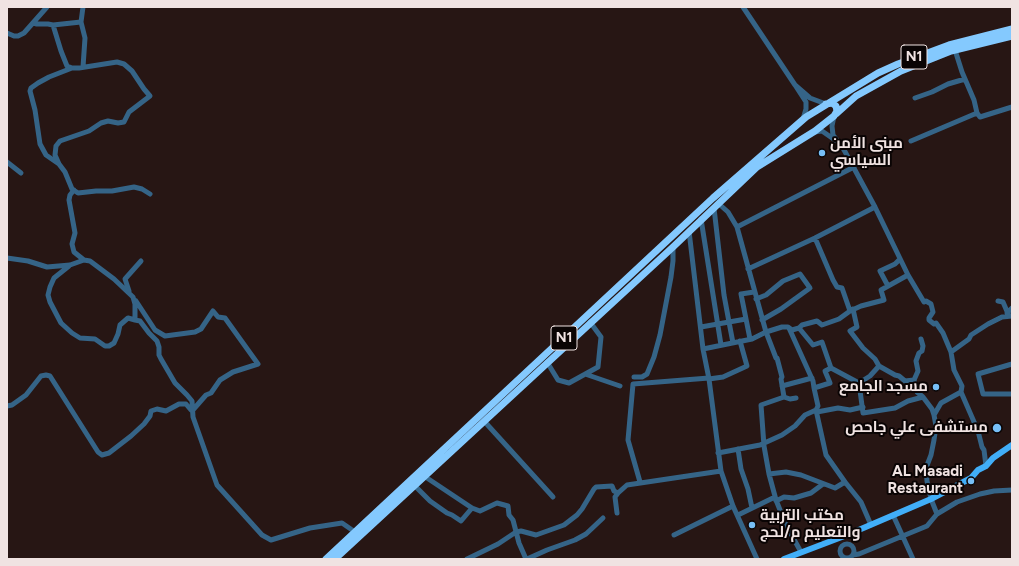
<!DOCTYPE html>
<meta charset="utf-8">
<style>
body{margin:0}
#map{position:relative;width:1019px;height:566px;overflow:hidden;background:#271614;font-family:Figtree,sans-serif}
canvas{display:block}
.frame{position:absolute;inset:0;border:8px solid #f0e3e2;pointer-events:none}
</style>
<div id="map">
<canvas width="1019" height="566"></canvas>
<div class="frame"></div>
</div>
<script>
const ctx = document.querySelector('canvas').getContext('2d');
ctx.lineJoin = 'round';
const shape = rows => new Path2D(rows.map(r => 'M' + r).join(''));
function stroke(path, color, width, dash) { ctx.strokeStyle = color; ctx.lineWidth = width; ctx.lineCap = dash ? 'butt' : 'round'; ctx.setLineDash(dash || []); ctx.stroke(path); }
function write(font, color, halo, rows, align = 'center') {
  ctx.font = font + ' Figtree,Cairo,sans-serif'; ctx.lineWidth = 4; ctx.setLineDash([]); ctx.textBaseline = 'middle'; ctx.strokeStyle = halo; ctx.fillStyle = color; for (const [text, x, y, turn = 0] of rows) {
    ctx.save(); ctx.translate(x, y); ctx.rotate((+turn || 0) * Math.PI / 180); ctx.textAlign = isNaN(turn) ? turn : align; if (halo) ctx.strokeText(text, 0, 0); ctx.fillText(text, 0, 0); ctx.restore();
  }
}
stroke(shape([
 [743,7,795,85],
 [33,23,36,24,48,24,53,25,81,22],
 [53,25,61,51,67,66,72,68,79,68,117,62,124,64,132,71,144,89,150,96,129,112,124,122,118,123,108,121,101,123,89,131,60,141,56,146,55,155,59,164,65,172,72,189,78,193,96,191,112,191,134,187,142,189,150,194],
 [7,33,14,36,18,36,24,33,47,7],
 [955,50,962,72,974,100,977,113],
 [83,67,85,38,81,22,83,7],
 [915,98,932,92,948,84,965,79],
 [834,116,832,126,833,135,843,148,875,207,908,275,924,302,926,301,931,304,933,312,929,318,929,320,934,324,936,323,943,333,951,352,954,370,962,386,961,392,941,403,934,415,936,426,934,440,931,455,926,468,927,481,931,499,937,514],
 [803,119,806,109,806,102,795,85,810,98,826,104],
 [814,132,822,131,835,140],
 [911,141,977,113,980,117,1012,107],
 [7,162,21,173],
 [59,164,46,155,40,144,35,110,30,91,31,88,38,83,49,77,72,68],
 [74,190,70,195,69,200,75,233,72,244,74,252,84,260],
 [701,219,721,345],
 [737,227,854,167],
 [689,231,703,349,709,379,721,471,733,506,757,559],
 [815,238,833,280,837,287,842,288,850,311],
 [7,258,28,261,47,267,70,265,84,260,90,261,114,279,133,297,135,304,135,320,140,321,149,333,157,341,159,347,159,355,161,359,175,383,187,395,192,401,193,417,217,485,262,535,271,540,310,528,342,523,355,532],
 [69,266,54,278,50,287,48,295,50,302,61,323,72,333,80,338,95,339,105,346,109,346,114,343,118,334,120,325,128,318,135,320],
 [748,269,815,238,875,207],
 [888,286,880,271,895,264,900,259],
 [129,291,125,279,141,261],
 [756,299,766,295,783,281,800,274,810,288,781,309,762,320],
 [136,301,155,330,165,336,195,332,201,329,213,311,218,317,225,318,258,364,233,372,220,380,211,393,206,395,192,411],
 [998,301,1003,302,1009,316],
 [853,309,857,327,850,331,863,348,875,359,879,366,870,376,859,383],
 [1007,313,1012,308],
 [701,327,729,322,724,295,714,208],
 [789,328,813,381,814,388,830,383,825,371,831,368,859,383,863,413,895,408,908,401,923,397,932,409,934,415],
 [799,328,813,345,822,342,831,368],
 [750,339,741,294,754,292],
 [733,343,729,322,746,319],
 [703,349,752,339,766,332,737,227,728,212,719,204],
 [951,352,969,339,971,335,988,324,1002,317,1012,316],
 [547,362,558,380,569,383,598,367,601,337,590,322],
 [1012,364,978,374,983,394,1012,394],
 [879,366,895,375,899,376,905,381,914,380,917,392,923,397],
 [585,374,620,386],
 [634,377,642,377,647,374,654,357,660,335,671,277,673,261,673,247],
 [709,379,723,377,747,366,740,341],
 [914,380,918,371,916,361,919,353,922,351,923,346,921,339],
 [782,386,812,378],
 [961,392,978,431,982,447,984,450,986,466],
 [784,397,790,399,796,398],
 [7,406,12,405,26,395,41,376,46,375,50,376,98,452,102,455,109,453,131,436,144,424,150,416,151,411,157,409,166,411,179,404,186,404,191,410],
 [816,410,826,455,845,482],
 [817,412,838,408,850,410,863,407],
 [484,421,553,497],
 [738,449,741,469,748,489,752,508],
 [718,453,760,445,782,435,795,426,805,415,816,410,818,406,814,388],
 [769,474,786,472,801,475,835,488,845,482,861,502,871,525],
 [424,476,472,508,480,511,497,503,508,506,509,515,513,520,519,543,526,559],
 [640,482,628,440,633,384,709,378],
 [414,485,430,501,447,513,452,515,461,521,472,508],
 [776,501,784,497,794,498,811,493,823,484],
 [617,513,615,497,618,493,627,485,721,471],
 [738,515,775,497],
 [893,515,913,559],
 [674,535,733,506],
 '840 551a7 7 0 1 1 14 0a7 7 0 1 1-14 0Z',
 [801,552,786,525,776,500,769,474,764,446,761,405,784,397,781,379,782,377,777,358,776,358,766,332,782,327,788,327,792,330,799,328,802,325,817,321,822,325,839,319,850,311,861,306,884,300,881,290,908,275],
 [853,555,859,554,927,526,937,514,957,502,980,494,994,491,1012,490],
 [467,559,498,544,516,532,521,531,536,535,564,525,577,515,582,509,594,489,596,487,612,486,614,491,618,493],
 [527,559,547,550,575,540,586,534,603,518]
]), '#356487', 5);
stroke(shape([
 [784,559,847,535,931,499,971,478,978,470,986,466,993,458,1012,445]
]), '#41aef8', 6);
stroke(shape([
 [836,114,856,96,901,71,951,51,1012,36],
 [326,559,713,198,806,117,878,73,898,64,949,45,1012,29],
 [335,559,673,247,757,167,815,131,834,116,837,111,836,106,832,103,826,104]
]), '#84c9fe', 7);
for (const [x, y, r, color] of [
 [822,153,4,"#77bff7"],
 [936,387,4,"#77bff7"],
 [997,428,5,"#77bff7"],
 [971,481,4,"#77bff7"],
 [752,525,4,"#77bff7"]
]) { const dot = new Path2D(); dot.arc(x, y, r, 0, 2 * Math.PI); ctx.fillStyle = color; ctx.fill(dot); stroke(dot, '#0a0404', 1.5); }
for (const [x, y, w] of [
 [914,57,26],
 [564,338,26]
]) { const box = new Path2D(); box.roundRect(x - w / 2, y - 12, w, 24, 3); ctx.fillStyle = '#0a0404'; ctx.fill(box); stroke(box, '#f0e3e2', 1); }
write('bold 14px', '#f0e3e2', null, [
 ["N1",914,57],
 ["N1",564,338]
]);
write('bold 15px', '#f0e3e2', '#0a0404', [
 ["مبنى الأمن",830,144,"left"],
 ["السياسي",830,161,"left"],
 ["مسجد الجامع",928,387],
 ["مستشفى علي جاحص",988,428],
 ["AL Masadi",963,472],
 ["Restaurant",963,489],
 ["مكتب التربية",760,516,"left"],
 ["والتعليم م/لحج",760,533,"left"]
], 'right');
</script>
